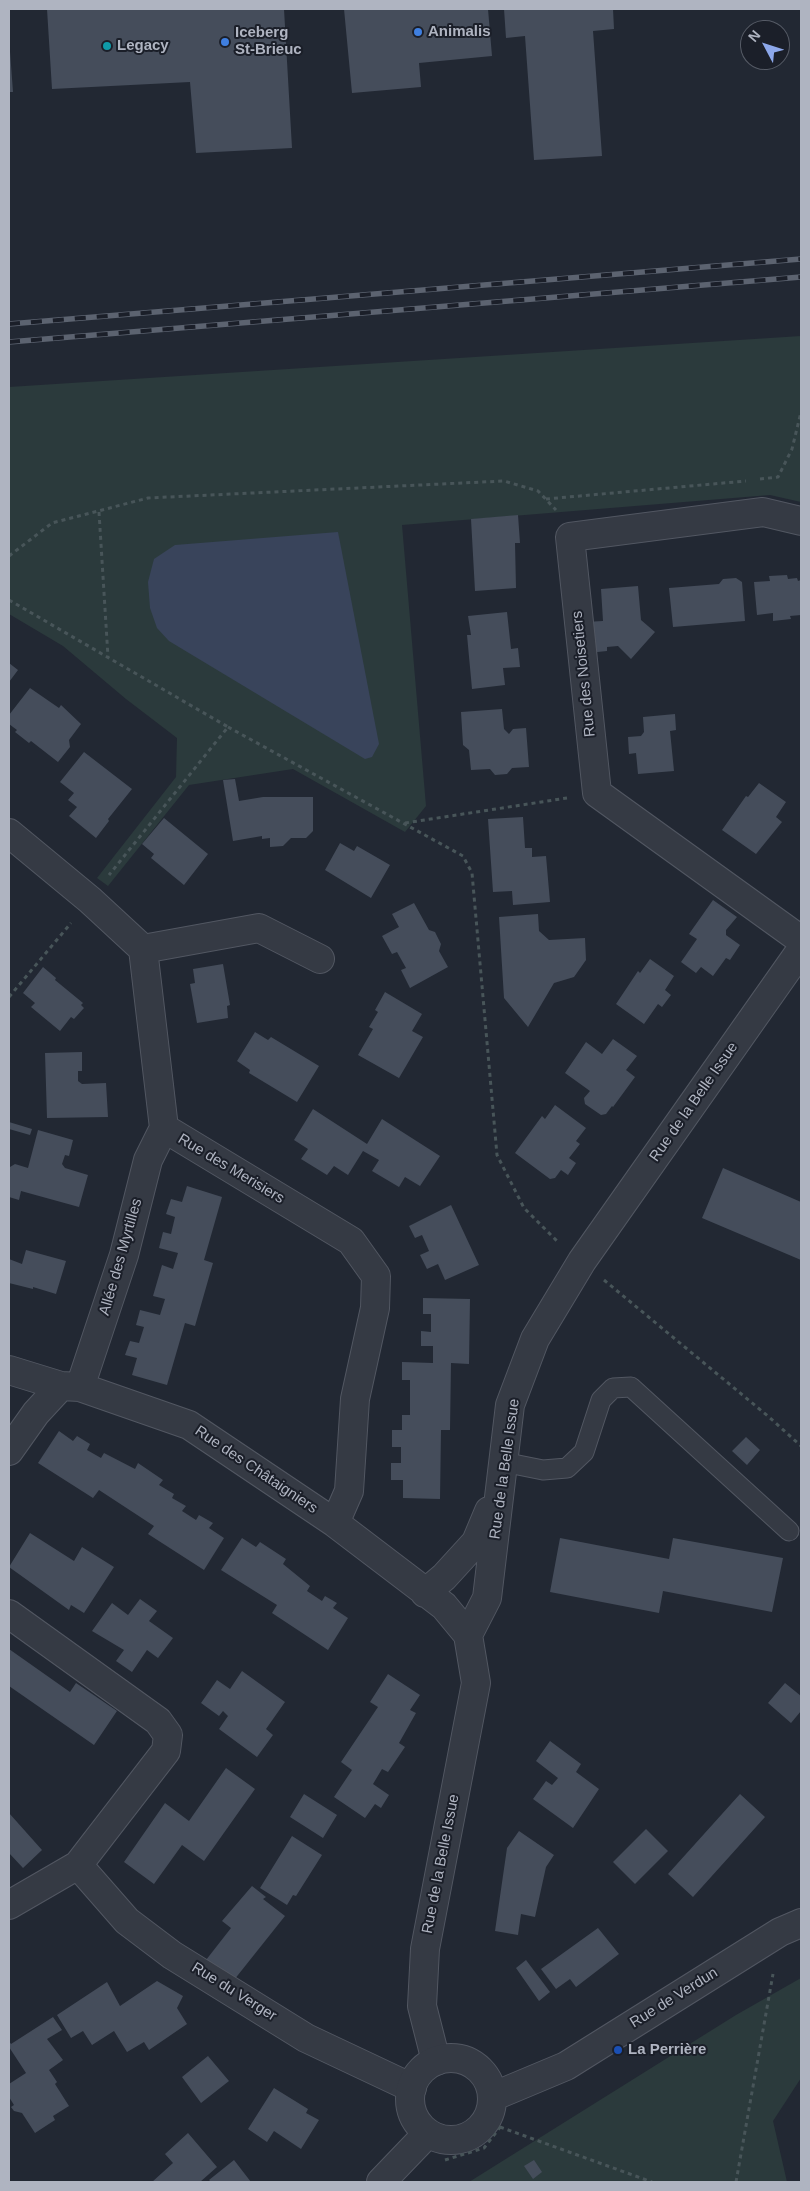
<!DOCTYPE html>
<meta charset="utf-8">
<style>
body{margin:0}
#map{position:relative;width:810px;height:2191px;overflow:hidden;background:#222833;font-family:Arial,sans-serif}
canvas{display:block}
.frame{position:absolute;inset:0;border:10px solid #afb4c1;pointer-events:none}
.north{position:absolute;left:740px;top:20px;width:50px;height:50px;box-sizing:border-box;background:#1b1f29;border:1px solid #565b66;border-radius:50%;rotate:310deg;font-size:14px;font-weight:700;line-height:20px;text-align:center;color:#afb4c1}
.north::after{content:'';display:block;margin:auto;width:18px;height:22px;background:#8ca7ea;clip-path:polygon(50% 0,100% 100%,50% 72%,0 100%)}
</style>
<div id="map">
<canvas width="810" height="2191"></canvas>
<div class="frame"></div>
<div class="north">N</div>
</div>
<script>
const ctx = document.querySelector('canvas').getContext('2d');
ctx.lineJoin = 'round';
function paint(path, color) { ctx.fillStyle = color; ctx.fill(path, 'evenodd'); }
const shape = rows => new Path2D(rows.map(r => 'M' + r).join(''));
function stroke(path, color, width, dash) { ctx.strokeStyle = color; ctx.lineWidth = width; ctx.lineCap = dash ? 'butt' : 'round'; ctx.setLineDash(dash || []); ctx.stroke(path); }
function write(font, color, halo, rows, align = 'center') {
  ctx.font = font + ' Arial,sans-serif'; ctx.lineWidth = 4; ctx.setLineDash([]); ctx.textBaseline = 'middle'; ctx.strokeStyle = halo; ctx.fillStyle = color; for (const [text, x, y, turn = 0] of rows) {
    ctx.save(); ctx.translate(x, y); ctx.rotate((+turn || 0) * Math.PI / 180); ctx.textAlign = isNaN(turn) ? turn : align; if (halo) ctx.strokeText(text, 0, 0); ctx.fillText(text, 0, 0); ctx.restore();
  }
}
paint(shape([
 [801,336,801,502,770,495,402,525,426,806,405,832,293,769,189,785,108,886,97,878,176,777,177,738,126,699,63,646,9,614,9,387],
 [801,1978,801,2078,773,2121,787,2182,469,2182,736,2015]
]), '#2b3a3c');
paint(shape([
 [338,532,379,744,372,757,365,759,169,641,157,628,150,608,148,582,154,559,175,545]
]), '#39445b');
paint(shape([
 [47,9,284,9,292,148,196,153,190,82,52,89],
 [344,9,488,9,492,56,419,63,421,87,352,93],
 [504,9,613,9,614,29,593,31,602,156,534,160,525,36,506,38],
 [9,38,13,92,9,92],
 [518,515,520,543,515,543,516,588,475,591,471,519],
 [787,575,788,579,797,578,798,581,801,580,801,615,790,616,791,619,773,621,773,613,757,615,754,582,770,581,769,576],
 [736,578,742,582,745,621,673,627,669,588,719,584,723,579],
 [638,586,641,620,655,632,631,659,618,646,607,647,607,651,588,653,585,622,603,621,601,589],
 [507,612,511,649,518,648,520,667,503,668,505,685,472,689,467,635,471,635,468,616],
 [9,663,18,670,9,682],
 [30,688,59,708,61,705,81,724,69,740,70,747,58,762,31,741,29,743,15,732,17,730,9,724,9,715],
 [502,709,504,729,509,734,513,729,526,728,529,767,512,768,507,774,495,775,490,769,471,770,469,750,463,745,461,712],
 [675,714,676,730,670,731,674,771,638,774,636,753,629,754,628,737,641,736,644,732,643,717],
 [84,752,132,789,108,819,109,821,96,838,69,816,77,807,68,800,74,793,60,782],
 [235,779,239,801,263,797,313,797,313,831,306,838,291,838,283,846,270,847,270,838,262,839,262,836,233,841,223,780],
 [759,783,786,802,776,817,782,822,756,854,722,830,746,796,748,797],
 [523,817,525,848,532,848,532,857,546,856,550,902,513,905,512,891,493,892,488,819],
 [164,818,208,854,184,885,151,858,154,854,142,844],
 [340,843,354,851,357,846,390,865,371,898,325,870],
 [713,900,737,917,726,930,726,935,740,945,730,960,726,958,713,976,701,967,696,973,681,962,697,939,689,934],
 [414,903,429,930,435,932,441,944,439,951,448,967,410,988,401,970,406,968,397,952,392,954,382,936,399,927,392,914],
 [538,914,539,931,549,940,585,938,586,960,574,977,554,983,528,1027,504,998,499,917],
 [650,959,674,976,665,990,671,995,662,1007,658,1004,644,1024,616,1004,638,971,640,973],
 [223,964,230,1005,227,1006,228,1018,197,1023,190,984,195,983,193,969],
 [43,967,56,978,55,980,83,1003,81,1005,84,1008,74,1019,71,1017,60,1031,31,1007,35,1003,23,993],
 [385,992,422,1014,412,1031,423,1037,399,1078,358,1055,373,1029,369,1027,378,1012,375,1010],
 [255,1032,268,1040,271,1037,319,1066,297,1102,249,1073,250,1070,237,1061],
 [613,1039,637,1056,626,1070,635,1077,613,1107,612,1106,606,1114,601,1115,585,1104,584,1098,590,1091,565,1073,586,1042,602,1054],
 [82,1052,82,1071,78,1071,78,1081,82,1084,106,1083,108,1117,47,1118,45,1053],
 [555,1105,586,1128,576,1141,580,1144,569,1158,576,1163,568,1175,561,1170,555,1178,550,1179,515,1153,542,1116,545,1119],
 [313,1109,367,1144,382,1119,440,1156,420,1186,405,1177,399,1187,372,1171,379,1160,363,1151,348,1175,334,1166,327,1175,301,1159,308,1149,294,1140],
 [9,1122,32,1129,30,1135,9,1129],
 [38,1130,73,1140,69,1156,65,1155,62,1164,65,1168,88,1175,79,1207,21,1191,19,1200,9,1197,10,1167,15,1164,28,1168],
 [723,1168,801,1202,801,1260,702,1218],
 [187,1186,222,1197,204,1260,213,1263,195,1326,185,1323,167,1385,132,1375,137,1358,125,1355,130,1341,139,1343,144,1327,136,1325,140,1310,160,1315,165,1299,153,1296,162,1265,173,1269,178,1253,159,1248,163,1232,171,1234,175,1217,166,1214,171,1199,182,1202],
 [451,1205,479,1265,445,1280,438,1264,427,1269,420,1255,429,1251,422,1235,415,1238,409,1226],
 [26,1250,66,1261,56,1294,33,1287,33,1289,9,1283,9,1259,22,1264],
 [423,1298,470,1299,469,1364,451,1363,450,1430,441,1430,440,1499,403,1498,403,1480,391,1480,391,1463,401,1463,401,1447,392,1447,392,1430,402,1430,402,1415,410,1415,410,1380,402,1380,402,1362,433,1363,433,1346,421,1346,421,1331,431,1332,431,1314,423,1314],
 [59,1431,73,1441,77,1436,90,1444,87,1450,101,1458,104,1453,135,1469,138,1463,163,1480,159,1485,174,1494,172,1498,186,1506,182,1511,196,1520,199,1515,213,1523,209,1528,224,1538,204,1570,148,1534,154,1526,99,1490,93,1498,38,1463],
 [746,1437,760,1450,747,1465,732,1451],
 [30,1533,74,1561,82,1547,114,1567,84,1613,71,1605,69,1610,9,1567],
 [242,1538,256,1547,260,1542,286,1559,283,1564,310,1586,307,1591,322,1601,325,1596,337,1603,333,1608,348,1618,328,1650,272,1613,277,1605,221,1570],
 [560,1538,669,1559,673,1538,783,1558,772,1612,663,1591,659,1613,550,1592],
 [140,1599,157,1611,149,1621,173,1638,158,1658,147,1650,132,1672,116,1661,124,1650,92,1631,112,1603,128,1615],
 [9,1649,70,1692,76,1683,117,1711,94,1745,9,1686],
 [242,1671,285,1702,266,1729,273,1735,257,1757,219,1729,228,1716,223,1711,219,1716,201,1703,217,1680,230,1689],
 [388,1674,420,1695,410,1710,416,1713,399,1743,405,1747,388,1772,382,1769,373,1784,389,1795,381,1808,375,1804,365,1818,334,1797,352,1770,341,1762,378,1707,370,1702],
 [785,1683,801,1696,801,1711,791,1723,768,1703],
 [550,1741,581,1764,576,1772,599,1789,573,1828,533,1799,546,1781,552,1785,558,1778,536,1761],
 [226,1768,255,1789,204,1861,182,1845,154,1884,124,1862,165,1803,189,1821],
 [304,1794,337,1815,323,1838,290,1817],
 [740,1794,765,1817,693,1897,668,1874],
 [9,1813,42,1850,23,1868,9,1853],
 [646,1829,668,1851,635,1884,613,1862],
 [519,1831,554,1855,546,1867,535,1917,521,1914,518,1935,495,1931,507,1848],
 [292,1836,322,1855,296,1896,293,1895,287,1905,260,1888],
 [252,1886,266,1897,263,1899,285,1916,234,1980,206,1960,231,1928,222,1921],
 [598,1928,619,1954,576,1987,570,1979,556,1989,541,1969],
 [526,1960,550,1992,539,2001,516,1968],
 [157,1981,183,1996,177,2008,187,2024,149,2050,144,2042,127,2052,114,2031,92,2045,83,2031,71,2038,57,2015,107,1982,120,2006],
 [53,2017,62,2030,47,2039,63,2060,49,2070,57,2082,55,2084,69,2106,53,2116,55,2120,35,2133,22,2113,14,2111,11,2107,14,2105,9,2097,9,2084,26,2073,9,2047,9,2041,11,2044],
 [208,2056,229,2081,201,2103,182,2077],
 [274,2088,308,2109,306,2113,319,2120,301,2149,274,2131,267,2142,248,2129],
 [188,2133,217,2167,200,2182,152,2182,173,2163,165,2154],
 [234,2160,251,2182,211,2182,209,2180],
 [534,2160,542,2172,533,2179,524,2166]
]), '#454d5b');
const service = shape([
 [503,1462,543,1470,567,1468,584,1452,601,1400,613,1388,631,1387,789,1531]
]);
const minor = shape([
 [801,521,763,512,570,537,597,793,801,940],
 [9,833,90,900,143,949,164,1128,351,1241,376,1276,375,1308,355,1399,349,1491,335,1523],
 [143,949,259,928,320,959],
 [9,1370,61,1386,80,1387,189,1425,335,1523,444,1606,468,1635],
 [80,1387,124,1255,148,1160,164,1128],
 [9,1451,36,1413,61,1386],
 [425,1593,444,1577,476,1542,489,1511],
 [9,1614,158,1721,168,1735,166,1751,78,1865,9,1905],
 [78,1865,127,1921,172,1955,306,2038,412,2088],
 [436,2061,422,2006,425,1949,476,1683,468,1635,487,1598,510,1405,535,1339,582,1261,801,950]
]);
const tertiary = shape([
 '410 2099a41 41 0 1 1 82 0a41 41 0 1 1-82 0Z',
 [492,2097,566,2066,780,1932,801,1923],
 [381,2182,428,2133]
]);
stroke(service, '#525762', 21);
stroke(minor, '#525762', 30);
stroke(tertiary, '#525762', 30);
stroke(shape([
 [760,479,778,477,792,449,801,412],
 [546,499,746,481],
 [99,512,108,657],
 [9,556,52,523,148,498,504,481,538,491,556,510],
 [9,600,228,727,109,875],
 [228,727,463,856,472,873,497,1155,524,1208,559,1243],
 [405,823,567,798],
 [9,997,71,923],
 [604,1280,769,1417,801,1446],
 [500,2127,652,2182],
 [445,2160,484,2148,501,2126],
 [736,2182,773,1974]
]), '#485559', 3, [4, 4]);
stroke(service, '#353a44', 19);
stroke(minor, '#353a44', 28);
stroke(tertiary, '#353a44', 28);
const rail = shape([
 [9,324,801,259],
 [9,342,801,277]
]);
stroke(rail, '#5c6370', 5.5);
stroke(rail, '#1b1f29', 4, [11]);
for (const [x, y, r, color] of [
 [418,32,5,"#3f7fe0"],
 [225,42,5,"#3f7fe0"],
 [107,46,5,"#0f9aa8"],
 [618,2050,5,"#1a4fb4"]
]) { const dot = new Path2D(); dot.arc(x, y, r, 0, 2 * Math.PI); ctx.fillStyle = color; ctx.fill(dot); stroke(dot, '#1b1f29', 2); }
write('bold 15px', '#afb4c1', '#1b1f29', [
 ["Animalis",428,32],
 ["Iceberg",235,33],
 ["St-Brieuc",235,50],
 ["Legacy",117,46],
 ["La Perrière",628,2050]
], 'left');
write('15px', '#afb4c1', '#1b1f29', [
 ["Rue des Noisetiers",584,674,-96],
 ["Rue de la Belle Issue",694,1102,-55],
 ["Rue des Merisiers",231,1169,31],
 ["Allée des Myrtilles",121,1257,-74],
 ["Rue de la Belle Issue",505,1469,-82],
 ["Rue des Châtaigniers",256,1470,34],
 ["Rue de la Belle Issue",441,1864,-79],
 ["Rue du Verger",234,1992,32],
 ["Rue de Verdun",674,1998,-32]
]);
</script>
